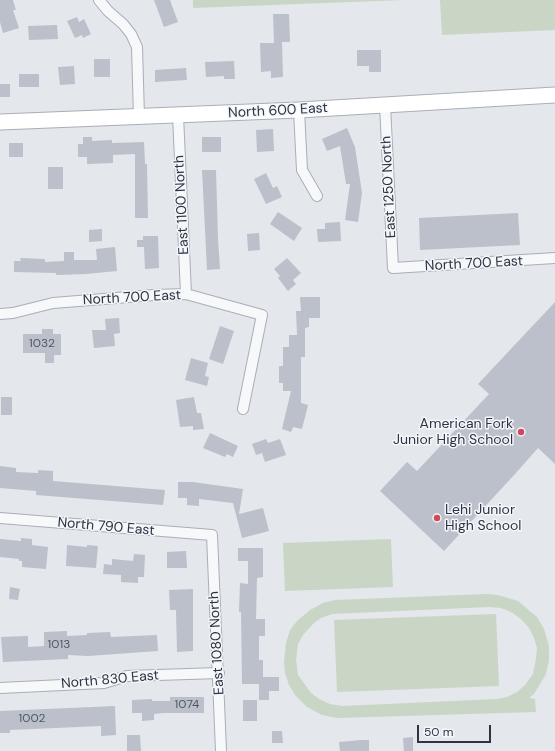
<!DOCTYPE html>
<style>
body{margin:0}
#map{position:relative;width:555px;height:751px;overflow:hidden;background:#e4e7ec;font-family:"DM Sans",sans-serif}
canvas{display:block}
.scale{position:absolute;left:417px;top:725px;width:74px;height:18px;box-sizing:border-box;border:2px solid #2b3445;border-top:0;padding-left:5px;font-size:12px;line-height:14px;white-space:nowrap;color:#2b3445;-webkit-text-stroke:3px #f4f6f9;paint-order:stroke}
</style>
<div id="map">
<canvas width="555" height="751"></canvas>
<div class="scale">50 m</div>
</div>
<script>
const ctx = document.querySelector('canvas').getContext('2d');
ctx.lineJoin = 'round';
function paint(path, color) { ctx.fillStyle = color; ctx.fill(path, 'evenodd'); }
const shape = rows => new Path2D(rows.map(r => 'M' + r).join(''));
function stroke(path, color, width, dash) { ctx.strokeStyle = color; ctx.lineWidth = width; ctx.lineCap = dash ? 'butt' : 'round'; ctx.setLineDash(dash || []); ctx.stroke(path); }
function write(font, color, halo, rows, align = 'center') {
  ctx.font = font + ' "DM Sans",sans-serif'; ctx.lineWidth = 3; ctx.setLineDash([]); ctx.textBaseline = 'middle'; ctx.strokeStyle = halo; ctx.fillStyle = color; for (const [text, x, y, turn = 0] of rows) {
    ctx.save(); ctx.translate(x, y); ctx.rotate((+turn || 0) * Math.PI / 180); ctx.textAlign = isNaN(turn) ? turn : align; if (halo) ctx.strokeText(text, 0, 0); ctx.fillText(text, 0, 0); ctx.restore();
  }
}
paint(shape([
 [193,0,404,0,193,8],
 [440,0,555,0,555,30,442,35],
 [391,539,393,587,285,591,283,543],
 [486,594,498,595,518,601,537,617,544,629,549,646,549,660,546,674,534,694,529,698,535,699,536,712,337,718,322,715,307,707,295,695,289,685,285,673,284,662,286,643,290,630,297,621,310,610,323,603,335,600],
 [489,607,501,608,511,612,521,619,529,628,534,638,537,648,536,659,533,674,525,685,517,692,507,697,498,699,342,706,330,704,319,699,311,693,298,675,296,660,298,644,303,635,314,623,321,618,332,614],
 [496,614,499,686,337,692,334,620]
]), '#c9d6c5');
paint(shape([
 [0,0,13,0,16,10,13,10,19,28,3,33,0,22],
 [154,0,170,0,178,22,164,27],
 [273,14,289,14,290,42,282,42,283,77,271,78,271,71,261,72,260,43,274,43],
 [77,17,79,22,84,19,91,34,83,38,82,35,75,38,67,21],
 [57,25,58,39,29,40,28,26],
 [357,50,381,50,381,72,369,72,369,66,357,66],
 [94,59,110,59,110,77,94,77],
 [234,61,235,79,224,79,224,76,206,77,205,62],
 [74,66,75,84,60,85,58,67],
 [186,68,187,80,155,82,155,70],
 [19,74,39,74,39,87,19,87],
 [0,84,10,84,10,97,0,97],
 [347,128,355,147,362,193,358,222,345,220,350,184,346,184,340,146,327,151,322,139],
 [273,129,274,151,257,152,256,130],
 [83,137,92,137,92,141,112,140,112,143,144,142,145,164,147,164,148,218,135,218,135,154,113,155,113,163,87,164,87,157,78,157,78,144,83,144],
 [202,137,221,137,221,152,202,152],
 [9,143,23,143,23,157,9,157],
 [48,167,63,167,63,189,48,189],
 [202,170,216,170,218,239,220,269,207,270],
 [266,173,273,188,277,186,282,197,266,204,254,179],
 [278,212,302,228,294,241,270,224],
 [518,213,520,245,420,250,419,218],
 [340,222,341,241,318,242,317,229,325,229,325,223],
 [102,229,102,241,89,242,89,230],
 [259,233,260,250,248,251,247,234],
 [143,236,158,236,159,268,145,269,144,247,137,247,137,240,143,240],
 [115,247,117,271,86,274,56,275,56,273,14,272,14,261,21,261,20,258,45,259,45,262,64,261,64,252,74,252,74,260,97,260,96,249],
 [287,258,301,273,293,280,296,284,288,291,278,278,280,276,274,269],
 [300,297,320,297,320,318,309,318,309,327,305,328,305,357,301,357,301,403,308,405,302,429,293,427,291,432,282,429,291,391,283,391,283,383,279,383,279,366,283,366,283,347,289,347,289,335,297,335,296,311,301,311],
 [555,302,555,464,538,448,515,474,444,551,380,491,407,462,417,471,489,394,478,384],
 [119,318,120,333,114,334,115,346,94,348,92,330,106,330,105,319],
 [220,326,234,331,223,364,209,359],
 [42,329,53,329,53,334,61,334,61,355,54,355,54,363,45,363,45,353,23,353,23,334,42,334],
 [191,358,208,363,205,376,209,377,207,386,185,380],
 [1,397,12,397,12,415,1,415],
 [194,397,197,413,201,413,204,429,193,430,193,426,180,427,176,400],
 [210,433,238,446,233,457,227,454,225,457,203,448],
 [266,439,268,443,280,439,286,455,265,462,262,453,256,455,252,444],
 [0,466,16,468,16,472,38,473,38,470,53,471,53,481,165,490,163,505,36,495,36,491,0,488],
 [178,482,193,482,243,489,239,514,263,508,269,531,242,538,233,503,199,499,199,506,187,505,187,498,178,498],
 [21,538,32,539,32,545,48,547,46,569,22,567,22,561,19,561,19,559,0,557,0,539,21,541],
 [67,545,87,547,87,545,98,546,96,568,66,566],
 [238,548,263,548,263,577,257,578,256,619,265,619,265,636,259,636,259,660,263,660,263,677,279,677,279,691,269,691,269,700,259,700,259,684,242,684,241,612,239,612,240,583,248,584,248,561,238,561],
 [186,551,187,568,167,568,167,552],
 [134,554,145,555,144,577,138,577,138,583,121,582,121,575,103,574,104,564,112,565,112,559,133,561],
 [10,587,20,589,18,600,9,599],
 [193,589,193,651,177,652,176,610,170,610,169,590],
 [67,631,67,636,87,635,87,633,110,632,111,637,157,635,158,651,88,656,68,655,68,659,3,662,1,637,28,636,28,647,44,646,44,632],
 [170,697,204,697,204,713,163,713,154,714,154,720,142,721,142,713,132,713,132,700,152,699,152,701,170,701],
 [243,700,257,700,257,721,243,721],
 [115,706,116,735,101,736,101,726,10,730,10,733,0,733,0,711],
 [272,731,282,731,283,743,272,743],
 [127,735,140,735,141,751,127,751],
 [413,737,413,751,404,751,403,738],
 [361,740,369,740,369,751,340,751,339,742]
]), '#bbc0ca');
const street = shape([
 [99,0,108,11,123,24,131,34,137,47,139,117],
 [385,105,393,268,555,258],
 [299,110,302,170,317,196],
 [178,115,186,294],
 [0,314,13,313,53,303,154,295,186,294,262,315,243,409],
 [0,518,212,535,221,751],
 [0,688,104,683,127,676,219,673]
]);
const secondary = shape([
 [0,122,299,110,555,95]
]);
stroke(street, '#a9aeb7', 12);
stroke(secondary, '#a9aeb7', 17);
stroke(street, '#f7f8fa', 10);
stroke(secondary, '#fff', 15);
for (const [x, y, r, color] of [
 [521,432,4,"#d1495b"],
 [437,518,4,"#d1495b"]
]) { const dot = new Path2D(); dot.arc(x, y, r, 0, 2 * Math.PI); ctx.fillStyle = color; ctx.fill(dot); stroke(dot, '#f4f6f9', 1.5); }
write('12px', '#4f5766', null, [
 ["1032",42,344],
 ["1013",59,645],
 ["1074",187,705],
 ["1002",32,719]
]);
write('14px', '#2b3445', '#f4f6f9', [
 ["North 600 East",278,111,-3],
 ["East 1250 North",389,187,-93],
 ["East 1100 North",182,205,-93],
 ["North 700 East",474,264,-3],
 ["North 700 East",132,298,-3],
 ["North 790 East",106,527,5],
 ["East 1080 North",217,643,-93],
 ["North 830 East",110,680,-5]
]);
write('14px', '#2b3445', '#f4f6f9', [
 ["American Fork",513,424],
 ["Junior High School",513,440],
 ["Lehi Junior",445,510,"left"],
 ["High School",445,526,"left"]
], 'right');
</script>
